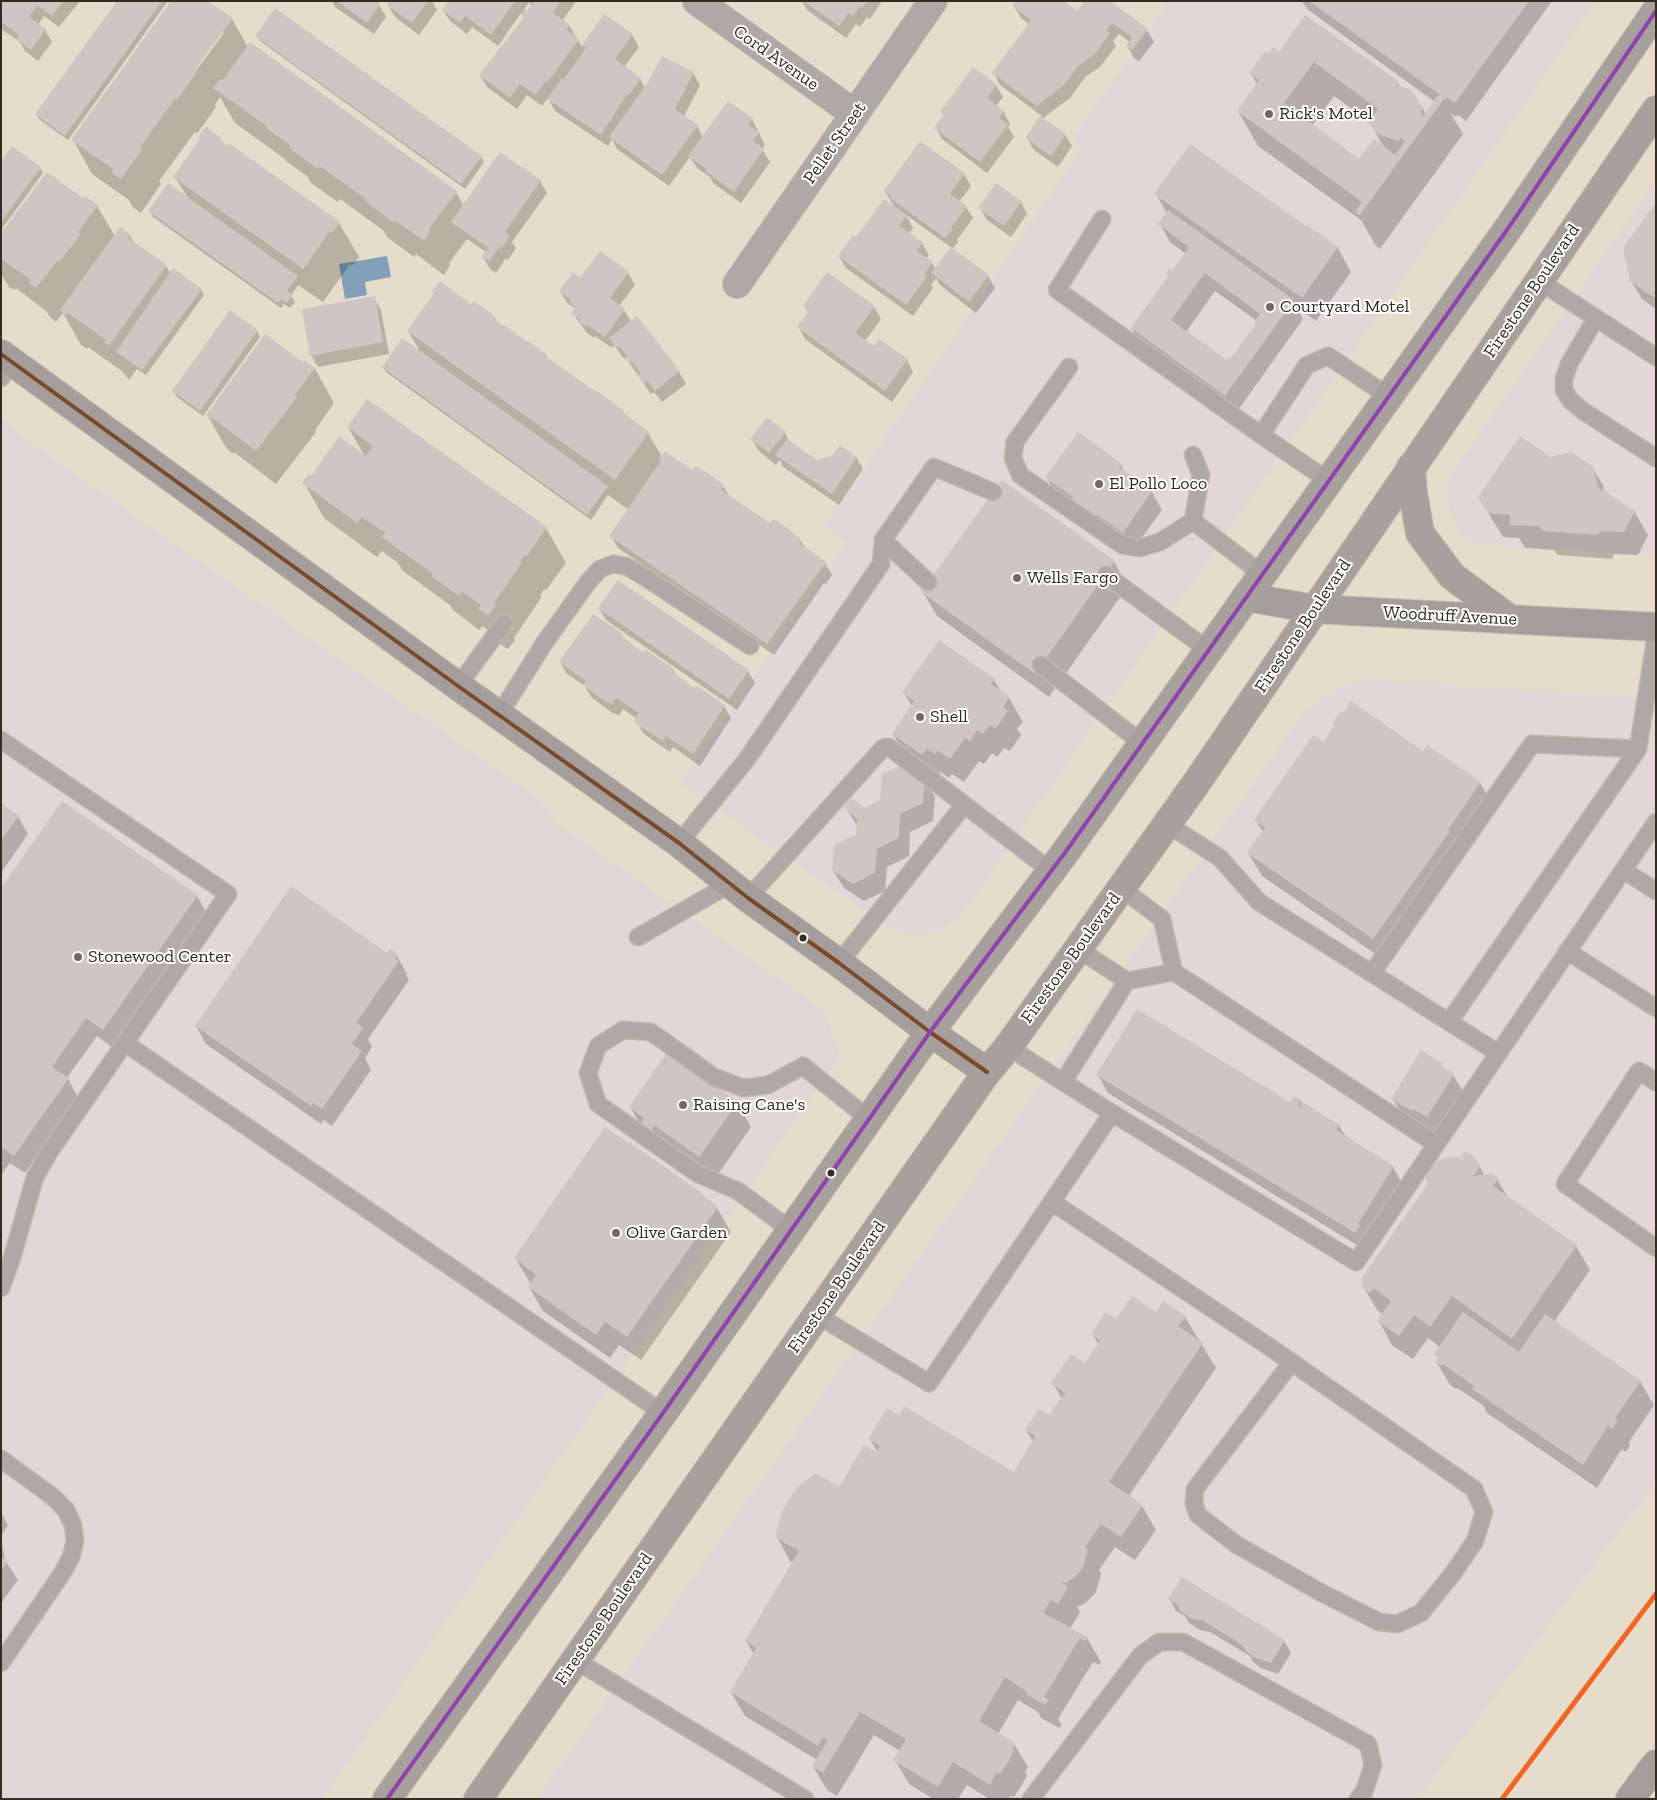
<!DOCTYPE html>
<style>
body{margin:0}
#map{position:relative;width:1657px;height:1800px;overflow:hidden;background:#e6dccc;font-family:"Zilla Slab",serif}
canvas{display:block}
.frame{position:absolute;inset:0;border:2px solid #332c21;pointer-events:none}
</style>
<div id="map">
<canvas width="1657" height="1800"></canvas>
<div class="frame"></div>
</div>
<script>
const ctx = document.querySelector('canvas').getContext('2d');
ctx.lineJoin = 'round';
function paint(path, color) { ctx.fillStyle = color; ctx.fill(path, 'evenodd'); }
const shape = rows => new Path2D(rows.map(r => 'M' + r).join(''));
function stroke(path, color, width, dash) { ctx.strokeStyle = color; ctx.lineWidth = width; ctx.lineCap = dash ? 'butt' : 'round'; ctx.setLineDash(dash || []); ctx.stroke(path); }
function write(font, color, halo, rows, align = 'center') {
  ctx.font = font + ' "Zilla Slab",serif'; ctx.lineWidth = 4; ctx.setLineDash([]); ctx.textBaseline = 'middle'; ctx.strokeStyle = halo; ctx.fillStyle = color; for (const [text, x, y, turn = 0] of rows) {
    ctx.save(); ctx.translate(x, y); ctx.rotate((+turn || 0) * Math.PI / 180); ctx.textAlign = isNaN(turn) ? turn : align; if (halo) ctx.strokeText(text, 0, 0); ctx.fillText(text, 0, 0); ctx.restore();
  }
}
paint(shape([
 [1169,1,1596,1,958,920,949,921,944,929,927,932,910,933,894,929,878,920,680,783,847,543,825,527,1082,148,1072,140],
 [1656,180,1656,556,1480,544,1462,535,1451,513,1446,493,1449,478],
 [1,418,29,442,540,800,556,823,823,1010,840,1056,322,1799,1,1799],
 [1366,680,1656,699,1656,1482,1417,1799,537,1799,1293,728,1313,704,1344,686]
]), '#e3d6d8');
paint(shape([
 [387,256,391,277,365,282,367,295,345,299,339,264]
]), '#83a0ba');
paint(shape([
 [1,1,80,1,59,27,44,16,38,25,45,30,52,42,38,61,25,51,20,42,1,29],
 [118,1,168,1,68,140,40,120,36,114],
 [332,1,373,1,379,5,386,17,374,34,335,7],
 [391,1,432,1,437,10,419,35,395,17,388,5],
 [450,1,574,1,575,3,562,21,569,25,582,47,605,15,632,35,639,47,624,67,640,79,645,88,693,73,700,85,684,116,697,126,703,137,752,119,765,145,762,149,770,162,741,203,713,183,710,177,697,168,690,157,669,186,617,149,612,139,608,146,555,111,548,98,542,106,527,95,517,109,487,87,480,75,524,19,521,13,498,46,472,27,467,34,450,21,443,10],
 [529,2,532,7,527,12,524,10],
 [802,1,882,1,870,19,867,17,860,27,856,24,846,38,807,10],
 [1302,1,1552,1,1466,121,1458,115,1456,117,1451,114,1463,134,1380,249,1376,246,1361,220,1258,146,1238,111,1257,84,1251,73,1270,54,1280,53,1397,82,1401,88,1422,108,1426,114,1435,102,1307,9],
 [1334,96,1370,122,1385,150,1359,161,1312,126],
 [1014,6,1077,12,1147,30,1154,42,1139,61,1134,58,1127,46,1130,42,1119,34,1113,41,1116,46,1100,67,1085,77,1071,97,1042,119,1065,135,1072,146,1058,167,1034,150,1027,138,1042,116,1000,85,994,73,1029,24,1021,18],
 [232,19,248,47,456,192,464,206,540,181,547,193,512,242,516,248,508,260,506,258,496,273,490,269,483,257,486,252,467,239,449,263,450,265,444,275,416,254,414,257,387,237,383,230,340,199,338,202,311,183,307,176,287,162,285,159,235,123,220,97,215,105,216,107,197,134,195,132,159,181,161,184,141,213,132,206,129,200,92,174,73,140],
 [222,31,224,33,192,76,190,75],
 [257,36,481,157,484,162,465,189,260,41],
 [996,85,1003,97,996,106,1004,112,1010,124,1008,127,1014,137,987,173,942,139,936,128,944,116,942,112],
 [219,137,223,144,339,223,359,257,352,266,350,264,323,302,298,285,291,296,295,302,290,308,284,304,281,308,153,217,150,211,188,198,175,177],
 [1,163,40,168,43,173,1,230],
 [964,174,971,186,959,202,966,207,973,218,957,240,958,242,952,249,988,276,995,288,976,313,940,285,936,278,931,285,933,288,913,316,846,268,839,256,857,239,895,208,885,191],
 [906,215,952,248,936,270,932,263,926,259,929,255,922,243,909,234,913,228],
 [1156,194,1306,228,1307,226,1338,248,1351,272,1316,321,1297,308,1303,319,1236,413,1142,347,1132,329,1186,254,1170,242,1160,224,1167,214],
 [1215,291,1257,321,1257,325,1232,359,1227,362,1186,332],
 [83,200,97,206,115,236,120,228,130,235,135,245,166,266,171,274,201,290,204,295,146,375,137,369,129,380,122,371,88,347,87,349,81,345,63,313,56,322,50,317,46,311,16,288,14,290,9,287,1,274,1,236],
 [1021,202,1027,214,1011,237,987,220,980,208],
 [1656,204,1656,309,1642,299,1631,281],
 [628,273,635,285,619,306,624,310,631,322,636,318,679,372,686,384,662,402,654,392,651,394,626,358,624,359,614,345,612,348,595,336,594,338,587,333,573,313,576,309,567,303,560,291,580,279],
 [433,291,471,305,494,317,497,322,546,355,549,361,622,410,626,417,648,433,662,457,723,486,729,496,771,525,800,540,807,550,825,563,832,575,826,584,824,583,774,655,618,548,611,536,629,510,608,495,591,520,386,372,383,367,421,353,408,331,434,294],
 [374,298,381,310,389,354,318,367,311,355],
 [804,306,874,307,881,319,865,341,874,348,907,360,913,372,892,402,805,339,799,327,809,313],
 [257,331,260,337,203,416,177,397,174,392],
 [305,362,315,369,334,403,315,430,316,432,276,484,234,452,233,454,227,449,207,415],
 [348,427,546,528,566,563,546,590,544,589,540,596,541,598,514,638,515,640,508,649,499,644,494,634,482,626,479,630,453,610,450,605,403,571,397,562,382,551,377,557,324,518,304,483,311,477,365,457],
 [785,433,791,444,817,461,856,457,863,469,839,505,783,467,780,460,776,465,759,451,752,439],
 [1552,458,1592,467,1603,485,1604,492,1634,511,1648,535,1638,555,1614,554,1612,559,1558,555,1554,550,1525,548,1519,538,1503,537,1479,498],
 [1120,464,1125,473,1152,492,1162,510,1133,550,1057,496,1047,478],
 [1002,482,1114,562,1128,586,1049,697,937,616,923,592],
 [599,608,748,671,755,683,737,710,606,620],
 [621,634,625,641,644,654,673,670,677,677,695,690,697,688,724,706,731,718,700,766,673,747,670,752,661,746,643,733,636,721,637,719,623,709,619,716,615,713,614,714,591,697,585,686,567,674,560,662],
 [994,680,1001,692,1009,698,1023,722,1017,729,1021,735,1010,751,1004,748,997,757,992,753,984,764,979,761,964,782,952,774,949,778,941,772,936,778,907,758,893,734,912,707,904,692],
 [1323,744,1423,753,1480,783,1494,807,1387,962,1262,876,1248,853,1263,832,1256,820],
 [924,779,935,797,933,821,910,832,909,856,887,867,885,891,864,901,844,888,833,870,857,836,858,827,846,808,864,809],
 [1,805,18,816,28,834,1,873],
 [1,890,197,896,207,914,113,1048,97,1036,66,1079,68,1079,78,1097,25,1173,10,1163,1,1175],
 [388,955,397,956,407,974,406,975,409,980,368,1039,372,1047,365,1058,371,1070,332,1126,324,1120,321,1124,206,1044,196,1026],
 [667,1054,737,1103,751,1127,714,1180,644,1131,630,1107],
 [1441,1064,1443,1069,1453,1075,1464,1093,1438,1135,1424,1126,1422,1129,1403,1117,1393,1099],
 [1098,1075,1290,1104,1300,1101,1339,1125,1346,1138,1393,1167,1403,1185,1365,1250,1108,1093],
 [1466,1163,1478,1164,1485,1176,1492,1175,1497,1179,1508,1198,1576,1246,1590,1270,1554,1322,1640,1381,1654,1405,1629,1442,1630,1445,1626,1452,1622,1449,1597,1488,1487,1413,1483,1405,1457,1388,1456,1389,1450,1385,1436,1361,1438,1358,1436,1354,1440,1347,1428,1338,1413,1359,1392,1345,1379,1321,1383,1315,1377,1310,1363,1286,1365,1283,1362,1280],
 [701,1193,703,1198,717,1208,731,1232,641,1360,619,1345,610,1358,543,1311,529,1287,531,1284,515,1258],
 [1156,1314,1185,1317,1216,1368,1128,1497,1142,1506,1156,1530,1135,1560,1115,1547,1099,1570,1101,1574,1096,1592,1088,1601,1080,1606,1077,1606,1080,1612,1070,1629,1087,1638,1101,1662,1099,1665,1093,1662,1058,1719,1062,1725,1059,1728,1041,1718,1038,1712,1018,1700,998,1734,1014,1744,1028,1767,1025,1772,1027,1775,1022,1785,1014,1797,1010,1796,1009,1799,989,1799,967,1785,958,1799,933,1799,909,1784,895,1760,900,1751,874,1735,837,1796,827,1790,813,1766,817,1760,745,1716,731,1692,754,1654,746,1641,793,1563,790,1561,777,1537,839,1489,879,1455,870,1439,1014,1474,1033,1442,1026,1430,1050,1417,1062,1399,1053,1383,1085,1365,1099,1345,1092,1334,1116,1321],
 [1,1513,8,1525,1,1536],
 [1,1538,5,1560,18,1580,1,1603],
 [1170,1599,1284,1641,1291,1653,1278,1674,1261,1668,1253,1662,1250,1656,1210,1632,1200,1630,1189,1623,1185,1616,1176,1611]
]), '#0003');
paint(shape([
 [1,1,64,1,60,7,59,6,52,16,37,5,29,17,46,29,31,50,16,39,19,35,1,22],
 [117,1,162,1,65,136,35,114],
 [171,1,207,1,233,18,195,70,197,72,177,100,175,99,140,147,142,149,121,179,111,172,113,169,71,140],
 [337,1,376,1,380,4,367,23],
 [389,1,428,1,412,23,387,5],
 [448,1,515,1,491,35,465,16,460,23,442,10],
 [531,1,561,1,553,13,570,25,566,29,579,39,548,82,546,81,535,95,520,84,510,98,479,75,524,17,521,15,525,9,527,11,533,3],
 [803,1,867,1,862,8,860,6,853,16,849,13,839,26],
 [1016,1,1064,1,1077,11,1084,1,1110,1,1148,29,1132,50,1126,46,1132,37,1112,23,1106,30,1110,33,1094,55,1079,65,1064,85,1037,106,992,73,1031,20,1012,6],
 [1309,1,1529,1,1455,103,1447,98,1445,100,1444,99,1360,215,1355,212,1362,202,1237,111,1259,80,1249,73,1266,50,1269,53,1273,47,1279,52,1305,15,1398,81,1396,85,1410,89,1423,107,1421,110,1422,117,1439,94],
 [1314,62,1378,109,1368,123,1378,134,1398,141,1401,138,1405,141,1395,155,1374,139,1359,159,1284,103],
 [275,8,482,156,461,184,255,36],
 [604,14,633,34,615,59,641,78,629,95,627,94,601,135,547,99,562,78,564,79,586,48,582,45],
 [250,42,457,191,429,229,431,230,424,241,396,221,394,223,366,202,367,200,320,166,318,169,289,148,291,146,266,128,267,126,213,88,220,79,223,80],
 [662,56,694,72,675,109,698,125,662,175,609,137,648,82],
 [973,67,997,84,987,98,1004,111,999,118,1008,125,980,162,934,128,944,114,940,112],
 [728,101,753,118,748,125,759,132,753,141,764,149,734,192,705,171,707,169,688,156],
 [1040,116,1066,134,1051,156,1025,138],
 [206,126,220,137,219,139,228,146,230,144,340,222,332,233,330,231,303,269,173,177,200,139,198,137],
 [920,141,965,173,950,194,967,206,951,228,953,229,945,238,890,198,891,196,884,191],
 [1190,144,1306,226,1307,225,1338,247,1302,298,1154,194],
 [12,146,41,167,1,222,1,161],
 [500,152,541,180,505,232,510,236,501,249,499,247,489,261,482,257,488,248,451,222],
 [47,172,83,198,85,196,98,205,78,232,81,234,60,261,58,260,36,288,29,283,31,280,1,259,1,233],
 [168,183,298,276,287,291,292,295,287,303,281,299,278,303,148,211],
 [996,183,1022,201,1004,226,978,208],
 [884,199,907,215,899,226,923,242,917,251,933,262,924,274,927,276,906,305,838,256,853,235,856,237],
 [1656,202,1656,299,1630,281,1623,248],
 [1168,210,1294,300,1225,396,1131,328,1168,276,1166,274,1169,269,1172,271,1189,247,1158,224],
 [1205,273,1260,314,1254,322,1256,324,1231,358,1229,356,1227,360,1171,320],
 [120,227,130,234,128,238,167,265,109,346,104,342,106,340,68,313,67,316,60,310],
 [951,247,989,275,969,302,931,273],
 [600,251,629,272,610,298,625,309,605,337,588,325,587,327,579,322,580,319,571,313,575,307,570,303,571,300,559,291,573,272,580,277],
 [173,268,202,289,142,370,116,352],
 [827,272,875,306,855,333,874,346,879,339,908,359,885,391,797,327,809,310,803,306],
 [440,281,471,304,474,301,495,316,494,319,547,354,545,356,595,391,596,390,623,410,622,412,649,432,615,480,407,331,434,293,432,291],
 [375,296,383,342,310,356,302,309],
 [230,310,258,330,200,411,172,391],
 [637,316,680,371,655,391,647,381,644,383,637,375,641,373,632,361,629,364,625,358,627,356,619,346,617,348,609,338],
 [265,334,303,362,305,360,315,368,295,395,297,397,256,451,214,419,213,420,206,415],
 [402,338,608,486,587,515,382,367],
 [367,399,547,527,526,557,524,555,520,562,522,563,494,603,496,605,488,616,478,609,481,605,462,592,459,596,431,576,433,574,382,537,385,532,383,530,382,531,362,517,357,523,302,483,309,474,311,476,339,436,366,456,373,446,347,427],
 [767,417,786,432,769,453,750,439],
 [1078,432,1121,463,1119,467,1152,491,1123,533,1097,515,1095,517,1071,501,1073,497,1045,478],
 [1520,436,1551,457,1571,452,1593,466,1598,487,1635,511,1624,532,1601,531,1598,535,1543,531,1539,526,1510,525,1510,515,1488,513,1478,497],
 [787,439,817,460,832,456,840,445,857,457,832,494,775,455],
 [665,451,692,470,695,466,706,472,724,485,721,490,770,523,773,519,776,521,777,520,801,539,799,543,826,562,767,644,609,536,660,462,658,461],
 [1002,480,1115,561,1035,674,921,592],
 [618,580,749,670,729,699,598,608],
 [593,614,622,633,621,636,643,652,645,649,674,669,672,672,695,688,697,686,725,705,693,754,666,736,663,741,638,725,634,721,639,713,616,698,612,705,608,702,607,703,583,685,586,681,559,662],
 [939,640,995,679,991,684,1010,697,1003,707,1008,711,996,728,990,725,983,734,978,730,970,741,965,738,950,759,938,751,935,754,927,749,922,755,892,734,914,701,902,692],
 [1351,701,1423,751,1427,745,1481,782,1448,830,1450,831,1373,939,1247,853,1265,827,1254,820,1313,735,1323,742,1334,726,1332,724,1340,712,1343,713],
 [905,764,925,778,923,803,900,814,899,838,877,849,875,873,853,884,832,870,834,845,856,835,857,819,844,807,852,798,864,808,880,800,882,774],
 [62,801,198,895,103,1030,86,1018,52,1067,69,1078,14,1156,1,1147,1,888],
 [1,803,19,816,1,840],
 [291,886,387,953,390,949,398,955,395,958,399,961,356,1023,363,1028,352,1044,362,1051,322,1109,313,1103,311,1106,195,1026],
 [1137,1009,1290,1102,1294,1096,1301,1100,1297,1106,1299,1107,1302,1102,1339,1125,1336,1130,1394,1166,1358,1224,1360,1225,1355,1233,1096,1075],
 [1421,1050,1442,1063,1440,1065,1454,1074,1427,1117,1413,1109,1412,1111,1391,1099],
 [667,1052,738,1102,699,1157,655,1126,650,1132,639,1125,644,1118,629,1107],
 [605,1127,628,1143,629,1142,702,1193,701,1194,718,1207,627,1337,605,1322,596,1335,528,1287,536,1275,514,1258],
 [1465,1152,1471,1154,1479,1163,1479,1169,1473,1176,1492,1173,1498,1178,1493,1186,1577,1245,1512,1339,1452,1296,1430,1327,1414,1315,1399,1336,1377,1321,1391,1301,1373,1288,1370,1293,1361,1286,1364,1281,1361,1279,1427,1185,1426,1177,1431,1167,1439,1160,1450,1157,1459,1157,1464,1160,1462,1154],
 [1132,1296,1156,1312,1163,1301,1186,1316,1178,1326,1203,1343,1109,1482,1143,1505,1121,1537,1101,1524,1085,1547,1088,1549,1083,1568,1075,1577,1066,1583,1062,1583,1068,1587,1058,1604,1051,1600,1043,1613,1088,1637,1085,1641,1080,1638,1044,1697,1049,1700,1045,1705,1026,1694,1027,1692,1005,1677,979,1721,1015,1743,1012,1748,1014,1750,1009,1761,1000,1774,996,1773,990,1785,953,1762,938,1787,893,1760,906,1739,860,1712,823,1773,812,1766,828,1740,823,1737,818,1746,730,1692,756,1648,745,1641,799,1551,775,1537,781,1514,789,1499,798,1487,815,1473,839,1487,864,1445,876,1452,880,1446,868,1439,887,1408,899,1415,904,1406,1014,1472,1035,1436,1025,1430,1039,1409,1049,1415,1065,1393,1051,1383,1071,1354,1085,1363,1100,1341,1091,1334,1106,1312,1116,1319],
 [1463,1312,1519,1352,1545,1314,1641,1381,1615,1418,1618,1420,1612,1429,1608,1426,1583,1465,1472,1389,1474,1386,1443,1364,1442,1366,1435,1361,1438,1357,1434,1354],
 [1,1556,8,1561,1,1571],
 [1182,1577,1285,1640,1271,1663,1253,1657,1245,1650,1242,1645,1202,1620,1192,1619,1180,1611,1178,1605,1168,1599]
]), '#cfc5c2');
const lane = shape([
 [1102,219,1057,290,1261,435],
 [1539,281,1656,357],
 [1596,318,1569,364,1564,379,1564,390,1570,400,1583,411,1656,458],
 [1069,367,1015,442,1013,458,1020,475,1122,545,1140,548,1160,542,1193,521],
 [1,378,12,362],
 [1193,455,1201,475,1193,521,1262,574],
 [1329,481,1261,435,1307,365,1328,356,1388,396],
 [883,540,928,582],
 [1106,575,1208,650],
 [1041,665,1142,743],
 [458,686,504,623],
 [499,715,545,642,588,582,600,569,613,564,626,566,643,576,750,646],
 [1,740,228,894,50,1151,35,1177,12,1258,1,1288],
 [1167,824,1220,858,1259,902,1498,1053],
 [679,843,747,759,881,564,883,540,934,467,993,492],
 [1623,870,1656,891],
 [1121,888,1162,919,1174,972,1127,981],
 [748,898,883,748,886,747,889,747,1051,871],
 [638,937,730,884],
 [1567,951,1656,1008],
 [839,963,964,805],
 [1174,972,1436,1144],
 [1372,973,1532,744,1638,749],
 [1449,1022,1638,749,1656,635],
 [125,1043,663,1413],
 [1008,1047,1112,1113,1356,1262,1656,822],
 [1063,1082,1127,981,1078,949],
 [1656,1082,1639,1071,1565,1184,1656,1248],
 [1052,1202,1274,1350,1474,1489,1484,1512,1475,1541,1454,1572,1421,1613,1397,1624,1379,1622,1320,1592,1237,1545,1198,1515,1194,1504,1195,1489,1291,1363],
 [792,1231,738,1191,698,1174,598,1104,588,1073,598,1046,623,1030,651,1032,714,1077,743,1088,768,1085,803,1066,869,1119],
 [817,1315,929,1383,1112,1113],
 [1,1459,53,1497,66,1510,73,1525,75,1541,71,1557,63,1572,1,1663],
 [575,1660,805,1799],
 [1031,1799,1140,1656,1159,1642,1183,1642,1368,1744,1373,1765,1364,1792,1358,1799]
]);
const street = shape([
 [697,1,855,114],
 [737,284,933,1]
]);
const secondary = shape([
 [1,354,458,686,679,843,748,898,839,963,930,1032,987,1072],
 [1246,597,1314,609,1656,627],
 [1630,1799,1656,1764]
]);
const primary = shape([
 [1411,467,1413,493,1420,533,1452,576,1510,619],
 [387,1799,663,1413,930,1032,1064,854,1509,227,1656,11],
 [478,1799,987,1072,1008,1047,1197,782,1656,110]
]);
stroke(lane, '#c1b8ac', 19);
stroke(street, '#c1b8ac', 30);
stroke(secondary, '#c1b8ac', 30);
stroke(primary, '#c1b8ac', 30);
stroke(lane, '#afa8a6', 16);
stroke(street, '#afa8a6', 28);
stroke(secondary, '#a59d9b', 28);
stroke(primary, '#a8a09c', 28);
stroke(shape([
 [1,354,458,686,679,843,748,898,839,963,930,1032,987,1072]
]), '#7a4b2a', 4);
stroke(shape([
 [387,1799,663,1413,930,1032,1064,854,1509,227,1656,11]
]), '#8e44ad', 4);
stroke(shape([
 [1502,1799,1656,1594]
]), '#f26522', 5);
for (const [x, y, r, color] of [
 [1269,114,5,"#726a5d"],
 [1270,307,5,"#726a5d"],
 [1099,484,5,"#726a5d"],
 [1017,578,5,"#726a5d"],
 [920,717,5,"#726a5d"],
 [803,938,4.5,"#332c21"],
 [78,957,5,"#726a5d"],
 [683,1105,5,"#726a5d"],
 [831,1173,4.5,"#332c21"],
 [616,1233,5,"#726a5d"]
]) { const dot = new Path2D(); dot.arc(x, y, r, 0, 2 * Math.PI); ctx.fillStyle = color; ctx.fill(dot); stroke(dot, '#fff', 2); }
write('18px', '#332c21', '#fff', [
 ["Cord Avenue",776,58,35],
 ["Pellet Street",835,143,-55],
 ["Firestone Boulevard",1532,291,-56],
 ["Woodruff Avenue",1450,616,3],
 ["Firestone Boulevard",1303,626,-56],
 ["Firestone Boulevard",1071,958,-54],
 ["Firestone Boulevard",837,1287,-55],
 ["Firestone Boulevard",604,1619,-55]
]);
write('18px', '#332c21', '#fff', [
 ["Rick's Motel",1279,114],
 ["Courtyard Motel",1280,307],
 ["El Pollo Loco",1109,484],
 ["Wells Fargo",1027,578],
 ["Shell",930,717],
 ["Stonewood Center",88,957],
 ["Raising Cane's",693,1105],
 ["Olive Garden",626,1233]
], 'left');
</script>
